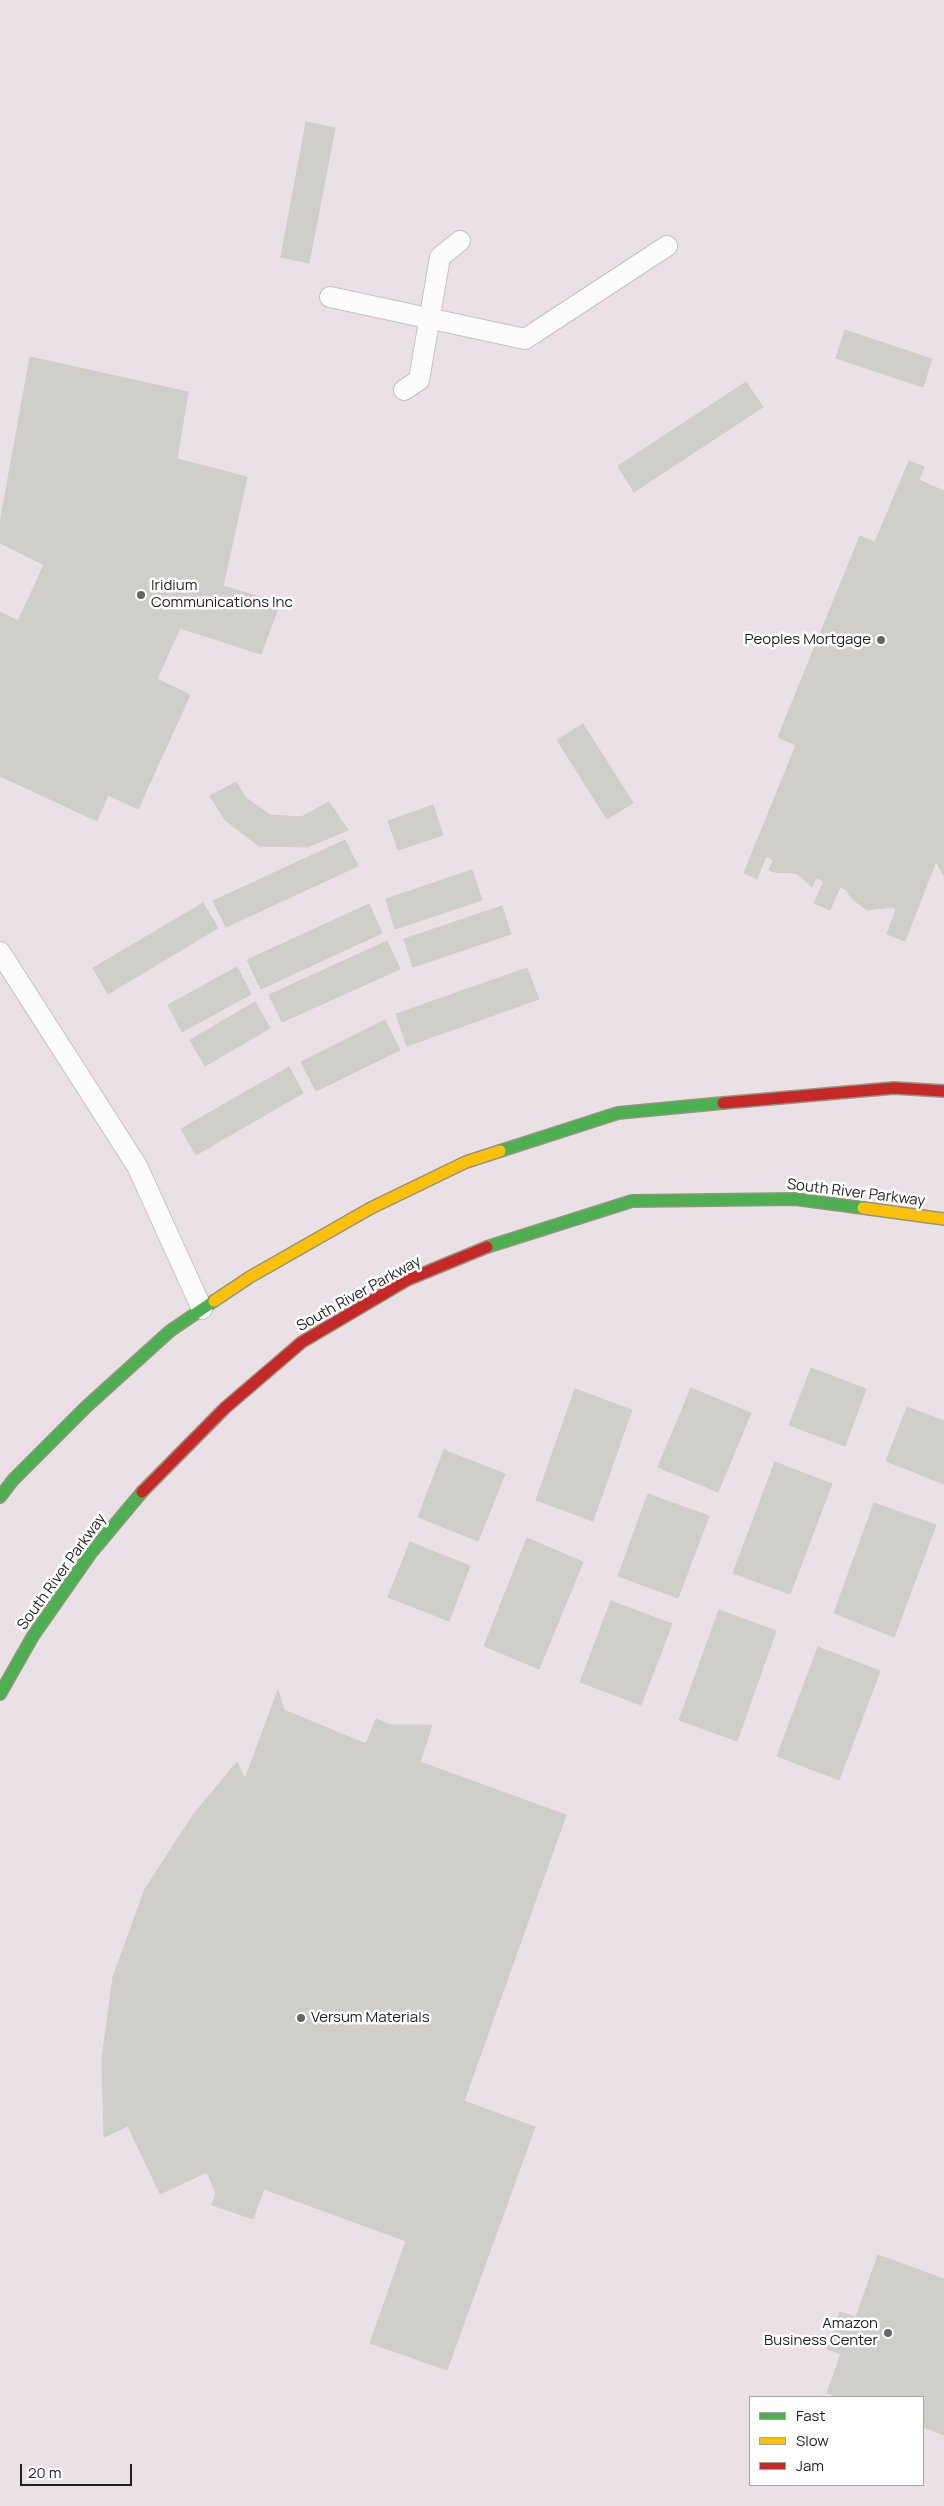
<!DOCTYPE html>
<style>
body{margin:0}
#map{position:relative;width:944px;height:2506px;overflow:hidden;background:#edebe8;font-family:Manrope,sans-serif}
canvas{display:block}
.legend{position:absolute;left:749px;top:2396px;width:175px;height:90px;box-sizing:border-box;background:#fff;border:1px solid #a5a5a5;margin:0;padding:6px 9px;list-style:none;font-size:15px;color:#1f1f1f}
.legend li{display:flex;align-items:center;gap:10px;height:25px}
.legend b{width:25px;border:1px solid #a5a5a5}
.scale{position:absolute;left:20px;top:2464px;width:112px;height:22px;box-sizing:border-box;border:2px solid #1f1f1f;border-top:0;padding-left:6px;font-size:15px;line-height:18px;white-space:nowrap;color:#1f1f1f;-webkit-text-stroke:4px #fff;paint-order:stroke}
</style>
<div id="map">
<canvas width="944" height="2506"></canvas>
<ul class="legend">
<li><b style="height:6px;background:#4caf50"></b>Fast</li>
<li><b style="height:6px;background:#ffc107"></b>Slow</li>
<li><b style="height:6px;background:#c62828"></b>Jam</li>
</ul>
<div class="scale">20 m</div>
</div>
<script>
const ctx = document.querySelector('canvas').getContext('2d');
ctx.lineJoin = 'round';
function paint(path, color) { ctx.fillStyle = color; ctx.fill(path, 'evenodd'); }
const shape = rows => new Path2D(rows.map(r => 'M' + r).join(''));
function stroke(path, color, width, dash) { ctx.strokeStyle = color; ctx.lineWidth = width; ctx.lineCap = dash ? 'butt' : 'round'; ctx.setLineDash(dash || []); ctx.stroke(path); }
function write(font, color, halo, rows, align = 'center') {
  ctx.font = font + ' Manrope,sans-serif'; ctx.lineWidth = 5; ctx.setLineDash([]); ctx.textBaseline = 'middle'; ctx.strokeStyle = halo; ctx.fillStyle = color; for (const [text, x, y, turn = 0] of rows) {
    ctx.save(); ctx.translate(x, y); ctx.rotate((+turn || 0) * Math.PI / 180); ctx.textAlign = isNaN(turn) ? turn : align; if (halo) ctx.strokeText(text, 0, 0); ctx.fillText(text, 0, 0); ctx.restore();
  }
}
paint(shape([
 [0,0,944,0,944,2506,0,2506],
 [750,2397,923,2397,923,2485,750,2485]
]), '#eae1e6');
const building = shape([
 [306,122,335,128,309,263,281,257,306,122],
 [845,330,932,359,923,387,836,358,845,330],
 [30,357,188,392,177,459,247,477,223,586,280,603,261,654,180,628,157,679,190,695,138,809,108,795,97,821,0,776,0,612,18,621,44,565,0,543,0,523,30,357],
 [746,382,763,407,634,492,618,466,746,382],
 [909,461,924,467,919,480,944,491,944,876,936,861,905,941,887,934,896,909,891,907,867,910,852,899,846,890,840,887,830,910,814,903,824,881,816,878,812,887,796,873,774,872,769,870,773,860,766,856,757,879,744,873,796,745,778,737,860,536,875,542,909,461],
 [583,724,633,803,607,819,557,740,583,724],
 [236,782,245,797,270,815,301,817,329,802,348,830,308,847,259,846,225,820,210,796,236,782],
 [433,805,443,835,398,850,388,821,433,805],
 [345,840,358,866,226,927,213,901,345,840],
 [472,870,482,900,395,929,386,899,472,870],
 [203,903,218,928,108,994,93,968,203,903],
 [369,904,382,933,261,989,247,960,369,904],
 [502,906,511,934,413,967,404,939,502,906],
 [387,941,400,969,282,1022,269,995,387,941],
 [237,967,251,994,182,1032,168,1005,237,967],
 [527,968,539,999,407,1046,396,1014,527,968],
 [255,1002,270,1028,205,1066,190,1040,255,1002],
 [385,1020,400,1050,316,1091,301,1062,385,1020],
 [289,1067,303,1093,196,1155,181,1129,289,1067],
 [811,1368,866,1389,845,1446,789,1425,811,1368],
 [691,1388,751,1413,718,1492,658,1467,691,1388],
 [575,1389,632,1410,593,1521,536,1500,575,1389],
 [907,1407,944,1421,944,1484,886,1461,907,1407],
 [444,1450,505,1474,478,1541,418,1517,444,1450],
 [775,1462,832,1484,790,1594,733,1573,775,1462],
 [648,1494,709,1516,678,1598,618,1576,648,1494],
 [874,1503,936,1525,894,1637,834,1613,874,1503],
 [527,1538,583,1562,539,1669,484,1646,527,1538],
 [410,1542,470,1566,449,1621,388,1597,410,1542],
 [611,1601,672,1624,641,1705,580,1682,611,1601],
 [719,1610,776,1631,737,1741,679,1720,719,1610],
 [818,1647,880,1671,839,1780,777,1756,818,1647],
 [278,1690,284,1710,366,1744,376,1719,390,1725,432,1725,420,1762,566,1815,464,2101,535,2127,447,2370,370,2343,406,2241,264,2189,253,2219,212,2205,216,2193,207,2172,160,2194,128,2126,104,2137,102,2059,113,1977,145,1889,193,1815,237,1762,245,1779,278,1690],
 [878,2255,944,2279,944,2435,923,2427,923,2397,839,2397,827,2393,841,2354,827,2349,840,2312,856,2317,878,2255]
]);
paint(building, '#d0cecb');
stroke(building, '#d0cdc9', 1);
const lane = shape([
 [330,297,525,339,667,246],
 [404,390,419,380,440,257,460,241],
 [0,952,137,1166,202,1309]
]);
const fast = shape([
 [500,1151,618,1113,723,1103],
 [487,1247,632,1201,795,1199,863,1208],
 [0,1497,13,1480,86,1407,170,1331,214,1301],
 [0,1694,33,1636,91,1553,142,1492]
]);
const slow = shape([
 [863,1208,944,1219],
 [214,1301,250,1277,371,1208,466,1162,500,1151]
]);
const jam = shape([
 [723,1103,894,1088,944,1091],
 [142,1492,225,1408,302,1342,407,1280,487,1247]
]);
stroke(lane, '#c4c3c2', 22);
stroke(fast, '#939581', 14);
stroke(slow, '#939581', 14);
stroke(jam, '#939581', 14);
stroke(lane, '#fcfcfc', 20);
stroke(fast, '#4caf50', 11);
stroke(slow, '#ffc107', 11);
stroke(jam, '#c62828', 11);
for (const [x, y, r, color] of [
 [141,595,5,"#676665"],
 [881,640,5,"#676665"],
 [301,2018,5,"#676665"],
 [888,2333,5,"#676665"]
]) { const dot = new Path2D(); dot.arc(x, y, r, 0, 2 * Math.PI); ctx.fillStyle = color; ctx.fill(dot); stroke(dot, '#fff', 2); }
write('15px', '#1f1f1f', '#fff', [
 ["Iridium",151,586],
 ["Communications Inc",151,603],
 ["Peoples Mortgage",871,640,"right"],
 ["Versum Materials",311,2018],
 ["Amazon",878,2324,"right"],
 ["Business Center",878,2341,"right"]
], 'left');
write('15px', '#1f1f1f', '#fff', [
 ["South River Parkway",856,1193,7],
 ["South River Parkway",359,1294,-29],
 ["South River Parkway",62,1572,-54]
]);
</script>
